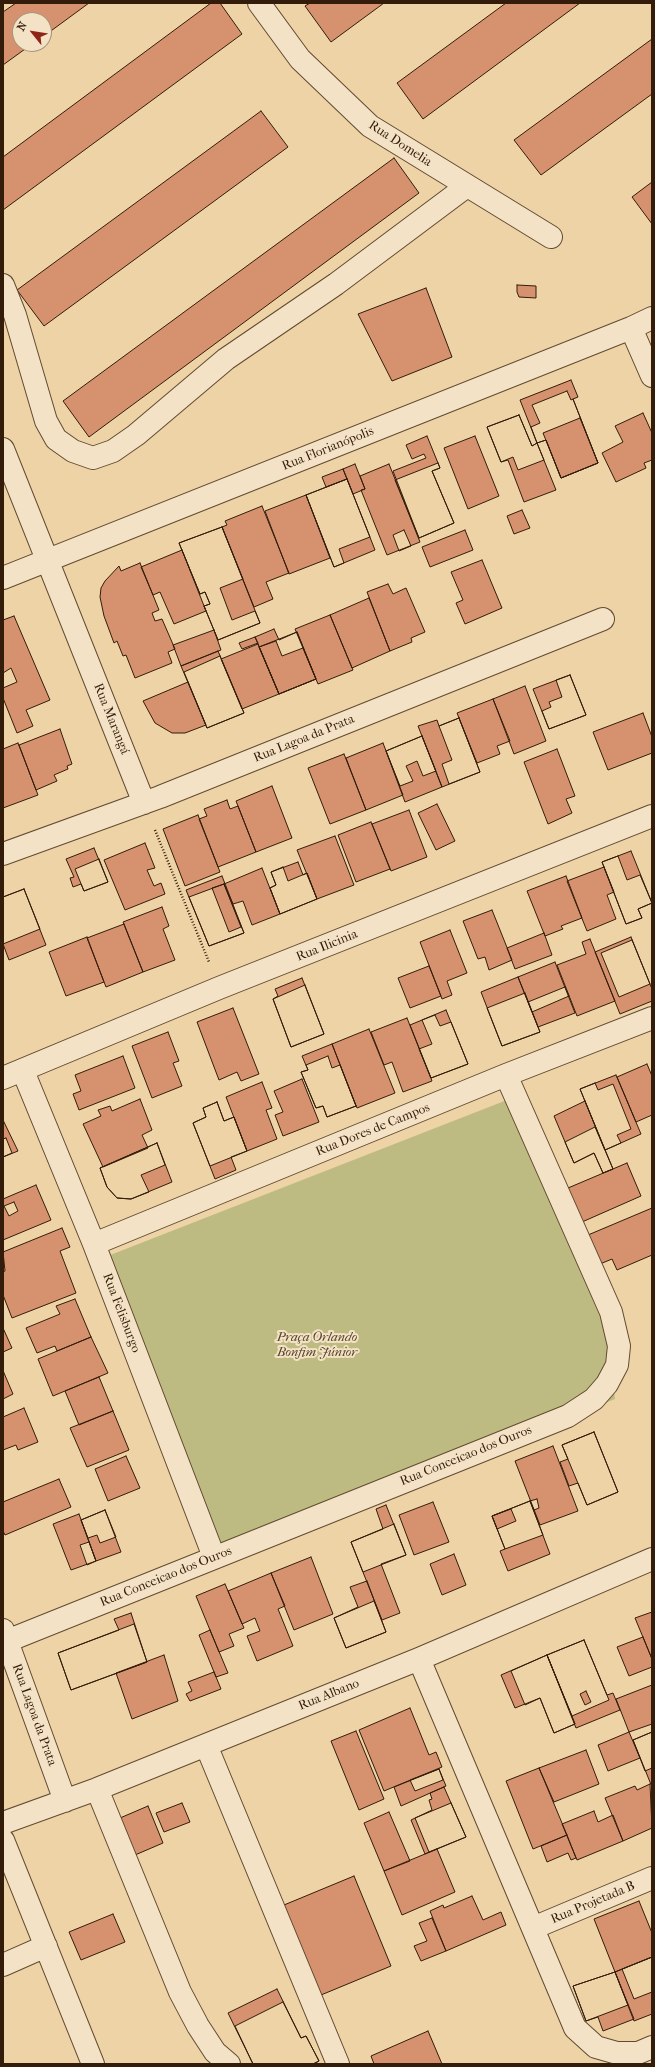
<!DOCTYPE html>
<meta charset="utf-8">
<style>
body{margin:0}
#map{position:relative;width:655px;height:2067px;overflow:hidden;background:#edd3a6;font-family:"IM FELL French Canon",serif}
canvas{display:block}
.frame{position:absolute;inset:0;border:4px solid #331c0a;pointer-events:none}
.north{position:absolute;left:12px;top:12px;width:40px;height:40px;box-sizing:border-box;background:#f3e2c5;border:1px solid #a6937a;border-radius:50%;rotate:300deg;font-size:11px;font-weight:700;line-height:16px;text-align:center;color:#331c0a}
.north::after{content:'';display:block;margin:auto;width:14px;height:18px;background:#8f2418;clip-path:polygon(50% 0,100% 100%,50% 72%,0 100%)}
</style>
<div id="map">
<canvas width="655" height="2067"></canvas>
<div class="frame"></div>
<div class="north">N</div>
</div>
<script>
const ctx = document.querySelector('canvas').getContext('2d');
ctx.lineJoin = 'round';
function paint(path, color) { ctx.fillStyle = color; ctx.fill(path, 'evenodd'); }
const shape = rows => new Path2D(rows.map(r => 'M' + r).join(''));
function stroke(path, color, width, dash) { ctx.strokeStyle = color; ctx.lineWidth = width; ctx.lineCap = dash ? 'butt' : 'round'; ctx.setLineDash(dash || []); ctx.stroke(path); }
function write(font, color, halo, rows, align = 'center') {
  ctx.font = font + ' "IM FELL French Canon",serif'; ctx.lineWidth = 4; ctx.setLineDash([]); ctx.textBaseline = 'middle'; ctx.strokeStyle = halo; ctx.fillStyle = color; for (const [text, x, y, turn = 0] of rows) {
    ctx.save(); ctx.translate(x, y); ctx.rotate((+turn || 0) * Math.PI / 180); ctx.textAlign = isNaN(turn) ? turn : align; if (halo) ctx.strokeText(text, 0, 0); ctx.fillText(text, 0, 0); ctx.restore();
  }
}
paint(shape([
 [507,1100,607,1333,615,1399,214,1557,100,1259]
]), '#bebb82');
const building = shape([
 [16,3,89,3,44,36,44,20,20,20,20,44,32,44,3,65,3,12,16,3],
 [211,3,220,3,242,34,3,210,3,157,211,3],
 [310,3,384,3,331,42,305,6,310,3],
 [506,3,580,3,423,119,397,83,506,3],
 [652,39,652,94,541,175,514,140,652,39],
 [261,111,288,147,44,326,17,290,261,111],
 [394,158,419,193,89,437,63,401,394,158],
 [652,182,652,224,632,197,652,182],
 [517,285,536,286,536,298,519,297,517,292,517,285],
 [426,288,452,357,392,381,358,314,426,288],
 [571,380,578,397,573,399,598,463,561,478,546,440,537,443,520,400,571,380],
 [567,391,571,400,573,399,598,463,561,478,546,440,537,443,531,427,540,423,532,405,567,391],
 [643,413,652,433,652,460,644,463,646,468,616,482,602,453,623,442,615,426,643,413],
 [519,415,532,446,537,443,544,460,518,470,513,457,501,462,487,427,519,415],
 [519,415,532,446,537,443,556,490,524,502,508,460,501,462,487,427,519,415],
 [580,418,598,463,561,478,543,433,580,418],
 [427,436,440,468,432,471,454,523,419,538,393,471,426,458,424,454,412,459,406,445,427,436],
 [475,436,499,496,468,509,444,448,475,436],
 [438,463,440,468,432,471,454,523,419,538,395,480,438,463],
 [355,464,365,489,353,494,343,469,355,464],
 [389,464,420,542,387,555,361,490,365,489,360,476,389,464],
 [343,469,347,479,326,487,322,477,343,469],
 [347,479,370,537,339,549,344,563,334,567,306,495,347,479],
 [347,479,375,550,334,567,306,495,347,479],
 [306,495,330,558,289,574,265,511,306,495],
 [262,506,289,573,266,582,273,599,254,607,222,527,227,525,225,521,262,506],
 [522,510,530,528,514,534,507,516,522,510],
 [222,527,243,579,220,588,232,620,255,611,260,623,218,640,204,606,210,604,205,592,200,594,179,543,222,527],
 [222,527,260,623,218,640,204,606,210,604,205,592,200,594,179,543,222,527],
 [404,530,411,546,399,551,393,535,404,530],
 [465,530,473,550,430,567,422,547,465,530],
 [182,550,206,611,174,624,160,592,153,595,141,567,182,550],
 [482,560,502,608,465,624,456,603,463,600,451,572,482,560],
 [140,563,159,610,152,613,155,621,162,619,175,649,168,652,172,663,135,678,126,655,123,656,117,641,114,643,104,616,100,597,101,588,105,581,119,566,121,571,140,563],
 [388,584,393,594,406,588,425,632,411,638,412,642,390,651,367,592,388,584],
 [369,598,390,651,352,668,330,615,369,598],
 [330,615,353,670,318,684,295,629,330,615],
 [14,616,50,700,26,710,33,726,17,733,3,698,3,688,17,682,11,668,3,673,3,620,14,616],
 [274,629,279,640,297,632,316,679,279,694,255,637,274,629],
 [214,630,221,650,181,666,173,645,214,630],
 [297,632,316,679,279,694,259,647,297,632],
 [255,637,258,643,242,649,239,643,255,637],
 [276,641,282,656,303,648,316,679,279,694,259,647,276,641],
 [258,644,279,694,242,709,221,659,258,644],
 [218,651,244,713,207,728,181,666,218,651],
 [220,656,244,713,207,728,184,672,220,656],
 [570,675,586,715,549,729,542,711,551,707,549,702,562,697,556,680,570,675],
 [570,675,586,715,549,729,533,689,570,675],
 [188,682,206,725,185,733,172,733,155,723,143,701,188,682],
 [525,686,546,741,514,754,493,699,525,686],
 [493,699,510,741,497,746,500,754,477,763,457,713,493,699],
 [643,713,652,737,652,753,608,770,593,732,643,713],
 [459,718,480,772,449,784,442,764,452,760,439,726,459,718],
 [459,718,480,772,442,787,418,726,437,720,439,726,459,718],
 [60,729,72,764,67,766,68,769,54,775,57,781,36,790,19,745,60,729],
 [422,736,436,771,423,776,417,761,406,766,413,781,400,786,386,751,422,736],
 [422,736,442,787,405,802,386,751,422,736],
 [18,743,38,795,3,808,3,749,18,743],
 [383,743,403,795,366,810,346,758,383,743],
 [557,749,575,796,566,799,572,813,548,824,524,762,557,749],
 [344,754,366,810,330,824,308,768,344,754],
 [272,786,292,838,256,852,236,801,272,786],
 [227,800,230,809,238,806,256,852,218,867,199,819,207,816,204,809,227,800],
 [437,804,455,841,436,850,418,813,437,804],
 [409,810,427,857,391,871,372,824,409,810],
 [198,815,220,872,185,886,163,829,198,815],
 [371,822,390,869,356,882,338,835,371,822],
 [335,836,354,885,317,899,297,850,335,836],
 [145,843,155,868,147,870,154,886,161,883,165,894,125,910,104,860,145,843],
 [94,848,108,882,84,891,81,884,73,887,70,878,74,877,66,859,94,848],
 [631,851,652,903,638,909,642,918,626,924,602,862,631,851],
 [618,856,627,880,640,875,652,903,638,909,642,918,626,924,602,862,618,856],
 [99,859,108,882,84,891,75,869,99,859],
 [298,862,303,875,307,873,317,899,280,914,270,888,276,885,271,872,298,862],
 [283,867,288,881,307,873,317,899,280,914,270,888,276,885,271,872,283,867],
 [604,867,614,892,607,895,616,919,587,931,567,881,604,867],
 [262,868,280,914,252,925,243,901,233,904,224,884,262,868],
 [222,876,244,933,209,946,186,890,222,876],
 [566,876,582,918,561,926,563,929,545,936,527,891,566,876],
 [224,884,241,927,229,932,212,888,224,884],
 [224,884,244,933,209,946,189,897,224,884],
 [24,889,40,929,3,944,3,897,24,889],
 [24,889,46,945,9,960,3,944,3,897,24,889],
 [162,907,169,926,163,929,175,960,143,972,123,922,162,907],
 [492,910,512,960,489,970,485,957,478,959,463,921,492,910],
 [124,924,143,972,106,987,87,938,124,924],
 [450,930,467,973,447,981,452,995,442,999,420,942,450,930],
 [544,933,552,955,515,969,507,948,544,933],
 [87,937,104,982,66,996,49,952,87,937],
 [631,937,652,989,652,1001,620,1014,595,952,631,937],
 [590,939,615,1001,577,1016,557,965,586,954,582,942,590,939],
 [632,940,650,984,619,997,601,953,632,940],
 [555,962,575,1013,538,1027,518,977,555,962],
 [429,966,441,996,410,1008,398,978,429,966],
 [518,977,540,1032,502,1046,481,992,518,977],
 [302,978,324,1034,291,1047,273,999,278,996,275,989,302,978],
 [305,985,324,1034,291,1047,273,999,305,985],
 [565,987,569,996,532,1012,528,1002,565,987],
 [525,993,540,1032,502,1046,487,1008,525,993],
 [233,1008,259,1074,241,1081,237,1072,219,1080,197,1022,233,1008],
 [446,1010,468,1064,431,1078,410,1025,446,1010],
 [435,1015,440,1026,451,1022,468,1064,431,1078,419,1049,432,1044,422,1020,435,1015],
 [407,1018,432,1081,403,1092,392,1062,384,1065,371,1032,407,1018],
 [369,1029,395,1093,357,1108,332,1044,369,1029],
 [168,1032,179,1061,173,1063,182,1086,152,1098,132,1046,168,1032],
 [332,1044,356,1106,327,1117,323,1106,316,1108,301,1072,308,1070,302,1056,332,1044],
 [123,1056,135,1088,79,1110,73,1094,81,1091,75,1075,123,1056],
 [328,1056,332,1068,340,1065,356,1106,327,1117,323,1106,316,1108,301,1072,308,1070,306,1065,328,1056],
 [647,1064,652,1076,652,1115,636,1122,617,1077,647,1064],
 [616,1075,641,1134,605,1150,580,1089,616,1075],
 [302,1079,319,1122,283,1136,275,1115,283,1112,274,1091,302,1079],
 [262,1082,272,1108,266,1110,277,1139,247,1151,226,1097,262,1082],
 [595,1083,598,1090,613,1084,631,1129,617,1135,621,1143,605,1150,580,1089,595,1083],
 [140,1099,152,1130,142,1135,148,1148,103,1167,83,1124,101,1116,98,1110,110,1106,112,1111,140,1099],
 [585,1101,613,1169,603,1173,594,1153,574,1163,554,1116,585,1101],
 [217,1102,224,1121,234,1117,247,1151,210,1166,193,1123,206,1117,203,1108,217,1102],
 [217,1102,224,1121,234,1117,247,1151,231,1157,236,1170,215,1179,193,1123,206,1117,203,1108,217,1102],
 [3,1120,18,1151,3,1157,3,1120],
 [595,1127,613,1169,603,1173,594,1153,574,1163,565,1142,595,1127],
 [6,1138,12,1153,3,1157,3,1139,6,1138],
 [157,1143,165,1165,141,1175,149,1192,131,1199,117,1198,107,1187,100,1168,157,1143],
 [157,1143,172,1182,131,1199,117,1198,107,1187,100,1168,157,1143],
 [627,1163,641,1196,582,1222,568,1188,627,1163],
 [36,1185,51,1220,3,1240,3,1199,36,1185],
 [14,1202,18,1211,9,1216,4,1206,14,1202],
 [652,1208,652,1255,617,1270,612,1259,600,1264,588,1235,652,1208],
 [62,1228,70,1247,60,1251,76,1293,12,1318,3,1295,3,1272,5,1271,3,1252,62,1228],
 [75,1299,91,1337,57,1351,55,1346,37,1353,26,1328,60,1314,56,1306,75,1299],
 [3,1328,12,1348,3,1352,3,1328],
 [91,1337,108,1373,53,1396,38,1359,91,1337],
 [4,1373,13,1394,3,1399,3,1374,4,1373],
 [99,1377,113,1411,79,1425,65,1391,99,1377],
 [24,1408,38,1442,18,1450,16,1445,3,1450,3,1417,24,1408],
 [113,1411,129,1450,87,1467,70,1428,113,1411],
 [594,1432,618,1492,587,1505,562,1445,594,1432],
 [594,1432,618,1492,587,1505,578,1483,569,1486,560,1462,568,1459,562,1445,594,1432],
 [553,1446,578,1511,540,1525,515,1461,553,1446],
 [126,1456,140,1488,108,1501,95,1469,126,1456],
 [59,1479,71,1507,5,1535,3,1531,3,1502,59,1479],
 [537,1499,539,1508,534,1510,530,1501,537,1499],
 [530,1501,543,1535,505,1549,492,1516,530,1501],
 [530,1501,550,1554,508,1571,500,1551,505,1549,492,1516,530,1501],
 [433,1502,449,1542,414,1555,399,1515,433,1502],
 [386,1505,406,1555,381,1564,400,1613,382,1620,351,1542,383,1529,376,1509,386,1505],
 [511,1509,516,1521,497,1529,492,1516,511,1509],
 [105,1510,116,1537,100,1543,97,1535,88,1538,81,1520,105,1510],
 [105,1510,121,1552,96,1561,81,1520,105,1510],
 [79,1514,96,1561,71,1570,53,1524,79,1514],
 [394,1524,406,1555,363,1572,351,1542,394,1524],
 [89,1542,96,1561,87,1565,80,1545,89,1542],
 [454,1554,466,1585,442,1595,430,1564,454,1554],
 [311,1557,333,1614,294,1630,271,1573,311,1557],
 [271,1573,285,1606,278,1609,293,1646,257,1661,247,1636,260,1631,255,1618,242,1624,228,1591,271,1573],
 [367,1581,386,1632,346,1648,334,1618,358,1607,350,1587,367,1581],
 [225,1584,244,1628,229,1634,234,1646,219,1652,196,1596,225,1584],
 [374,1601,386,1632,346,1648,334,1618,374,1601],
 [652,1612,652,1659,635,1618,652,1612],
 [131,1613,147,1662,71,1690,58,1653,119,1630,114,1619,131,1613],
 [134,1624,147,1662,71,1690,58,1653,134,1624],
 [210,1630,228,1673,216,1677,199,1635,210,1630],
 [643,1637,652,1659,652,1667,629,1676,617,1647,643,1637],
 [584,1640,609,1700,572,1716,547,1655,584,1640],
 [584,1640,607,1695,613,1693,620,1710,576,1728,547,1655,584,1640],
 [164,1655,178,1701,132,1719,116,1673,164,1655],
 [547,1655,575,1724,554,1733,540,1698,515,1708,501,1675,547,1655],
 [547,1655,575,1724,554,1733,540,1698,525,1705,511,1671,547,1655],
 [214,1672,221,1689,190,1701,186,1694,192,1691,188,1682,214,1672],
 [652,1685,652,1724,629,1732,616,1699,652,1685],
 [586,1691,591,1702,585,1705,580,1694,586,1691],
 [410,1708,429,1755,436,1752,442,1767,384,1791,359,1730,410,1708],
 [356,1731,384,1799,359,1810,331,1741,356,1731],
 [629,1732,640,1758,608,1771,598,1745,629,1732],
 [652,1732,652,1787,633,1740,652,1732],
 [652,1732,652,1768,645,1771,633,1740,652,1732],
 [586,1750,599,1784,554,1802,539,1768,586,1750],
 [539,1768,567,1835,533,1849,506,1781,539,1768],
 [439,1769,446,1786,401,1806,394,1787,439,1769],
 [439,1769,443,1780,415,1791,410,1780,439,1769],
 [650,1784,652,1828,623,1841,605,1798,635,1786,637,1790,650,1784],
 [444,1787,466,1837,425,1854,411,1820,432,1810,429,1800,432,1799,430,1793,444,1787],
 [182,1803,190,1822,164,1832,156,1813,182,1803],
 [451,1803,466,1837,429,1852,415,1818,451,1803],
 [148,1806,163,1843,135,1855,120,1818,148,1806],
 [594,1811,598,1822,613,1815,623,1841,577,1860,562,1824,594,1811],
 [389,1812,410,1861,384,1871,364,1823,389,1812],
 [567,1835,576,1858,571,1860,568,1853,547,1862,541,1846,567,1835],
 [437,1849,455,1892,402,1915,384,1871,437,1849],
 [354,1876,391,1966,321,1995,284,1905,354,1876],
 [472,1896,483,1920,501,1912,506,1925,446,1951,430,1911,443,1905,444,1908,472,1896],
 [639,1901,652,1933,652,1957,615,1972,594,1919,639,1901],
 [113,1914,125,1942,81,1960,69,1932,113,1914],
 [432,1918,446,1951,421,1961,414,1946,427,1941,419,1923,432,1918],
 [652,1957,652,2014,634,2021,615,1972,652,1957],
 [652,1957,652,1992,634,1999,622,1969,652,1957],
 [615,1972,628,2005,586,2021,573,1986,615,1972],
 [615,1972,634,2019,603,2031,598,2017,586,2021,573,1986,615,1972],
 [277,1989,301,2038,306,2036,319,2061,313,2064,253,2064,228,2013,277,1989],
 [283,2002,301,2038,306,2036,319,2061,313,2064,253,2064,235,2026,283,2002],
 [428,2031,442,2064,374,2064,371,2056,428,2031]
]);
paint(building, '#d6926f');
stroke(building, '#331c0a', 1);
const minor = shape([
 [259,3,300,59,370,126,551,237],
 [3,285,15,315,46,421,56,439,73,451,93,458,113,451,136,435,226,359,336,284,467,186],
 [631,328,652,376],
 [3,449,144,803],
 [3,578,631,328,652,318],
 [3,854,160,797,603,619],
 [23,1071,94,1244,214,1557],
 [3,1078,219,988,652,816],
 [94,1244,506,1075,652,1018],
 [3,1630,65,1801],
 [7,1641,568,1416,594,1399,607,1384,617,1365,619,1346,611,1312,506,1075],
 [419,1659,575,2028,596,2047,617,2053,638,2053,652,2047],
 [206,1745,338,2064],
 [97,1789,180,1992,198,2026,215,2052,229,2064],
 [3,1823,97,1789,419,1659,652,1559],
 [3,1840,93,2064],
 [533,1928,652,1878],
 [3,1965,46,1946]
]);
stroke(minor, '#624a31', 24);
stroke(shape([
 [155,830,209,962]
]), '#331c0a', 2.5, [1, 2]);
stroke(minor, '#f3e2c5', 22);
write('13px', '#331c0a', '#f3e2c5', [
 ["Rua Domelia",400,144,33],
 ["Rua Florianópolis",328,449,-22],
 ["Rua Marangá",111,719,68],
 ["Rua Lagoa da Prata",304,739,-22],
 ["Rua Ilicinia",327,946,-22],
 ["Rua Dores de Campos",373,1130,-22],
 ["Rua Felisburgo",121,1313,69],
 ["Rua Conceicao dos Ouros",466,1456,-22],
 ["Rua Conceicao dos Ouros",166,1577,-22],
 ["Rua Albano",329,1695,-22],
 ["Rua Lagoa da Prata",34,1715,70],
 ["Rua Projetada B",593,1903,-23]
]);
write('italic 13px', '#564428', '#f3e2c5', [
 ["Praça Orlando",317,1338],
 ["Bonfim Júnior",317,1353]
]);
</script>
